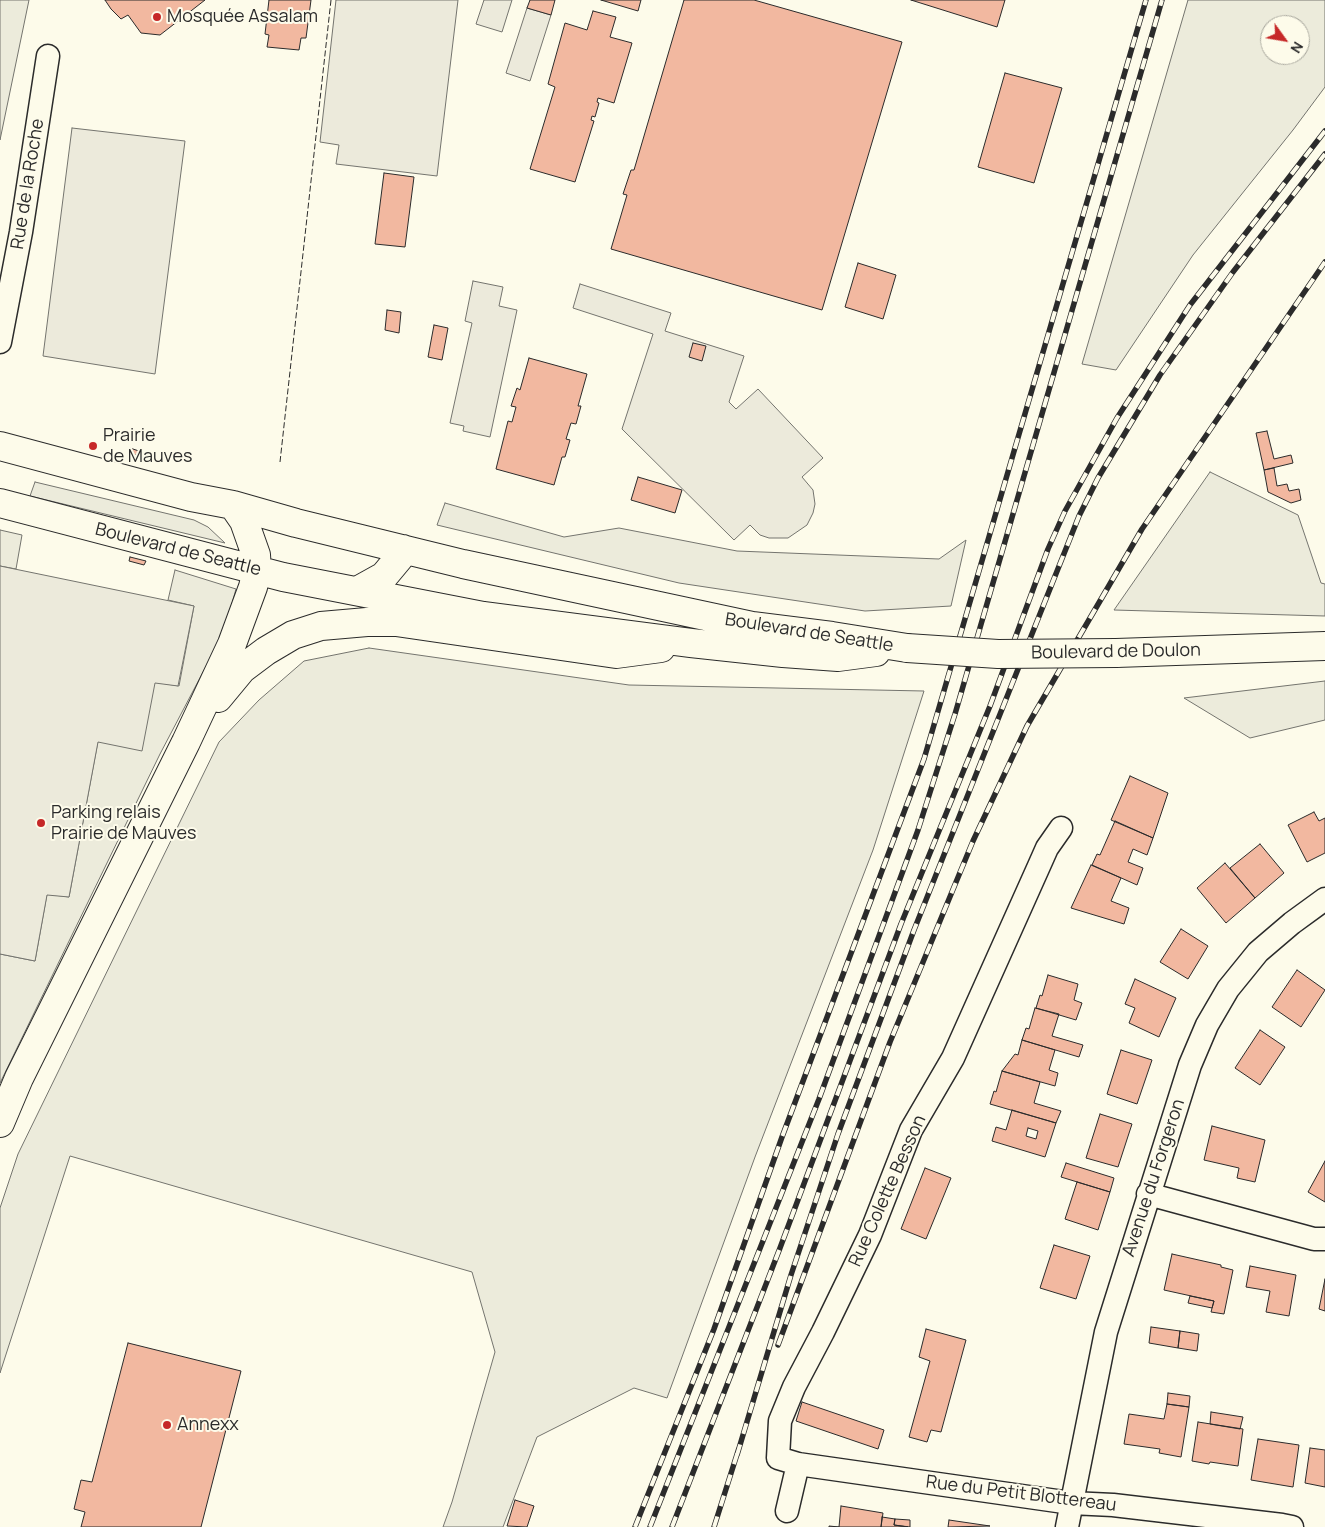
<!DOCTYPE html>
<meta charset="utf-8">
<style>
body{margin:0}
#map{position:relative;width:1325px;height:1527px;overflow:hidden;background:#fdfbea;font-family:Manrope,sans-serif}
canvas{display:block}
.north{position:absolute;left:1260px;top:15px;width:50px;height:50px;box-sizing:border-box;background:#fdfbea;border:1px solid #a9a89e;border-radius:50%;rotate:122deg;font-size:14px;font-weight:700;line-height:20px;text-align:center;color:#2b2b2b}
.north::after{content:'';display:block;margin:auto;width:18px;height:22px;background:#c62828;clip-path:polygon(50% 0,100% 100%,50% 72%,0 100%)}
</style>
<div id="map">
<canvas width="1325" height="1527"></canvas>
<div class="north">N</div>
</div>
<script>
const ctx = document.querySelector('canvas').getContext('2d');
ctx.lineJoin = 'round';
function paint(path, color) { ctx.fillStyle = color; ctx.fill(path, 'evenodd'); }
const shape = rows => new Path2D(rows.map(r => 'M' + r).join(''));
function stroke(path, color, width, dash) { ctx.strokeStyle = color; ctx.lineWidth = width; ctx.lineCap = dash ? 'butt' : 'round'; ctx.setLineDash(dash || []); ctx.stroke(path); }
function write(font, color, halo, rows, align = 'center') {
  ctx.font = font + ' Manrope,sans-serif'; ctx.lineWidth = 4; ctx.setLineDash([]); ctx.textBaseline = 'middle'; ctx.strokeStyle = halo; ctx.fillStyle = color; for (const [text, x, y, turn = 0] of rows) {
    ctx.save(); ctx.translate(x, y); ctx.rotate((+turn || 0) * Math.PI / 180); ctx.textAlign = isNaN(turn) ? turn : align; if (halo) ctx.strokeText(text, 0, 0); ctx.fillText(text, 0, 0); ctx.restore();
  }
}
const green = shape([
 [0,0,29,0,0,140,0,0],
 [1188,0,1325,0,1325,87,1293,130,1193,255,1116,370,1082,364,1188,0],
 [1270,25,1300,25,1300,55,1270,55,1270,25],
 [1210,472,1298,515,1321,583,1325,584,1325,616,1114,610,1210,472],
 [35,482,194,520,208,527,225,543,30,496,35,482],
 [445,503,564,537,619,528,737,551,939,559,966,540,951,606,865,611,679,583,437,525,445,503],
 [0,530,22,535,16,569,0,566,0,530],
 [175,570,236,589,224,632,160,754,0,1083,0,954,35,961,47,894,69,897,98,741,155,682,179,686,194,606,168,600,175,570],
 [369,648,629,685,924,691,873,850,755,1157,667,1398,634,1388,537,1437,503,1527,443,1527,452,1502,495,1352,472,1272,70,1156,0,1373,0,1208,18,1154,219,742,259,700,304,661,369,648],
 [1325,681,1325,720,1250,738,1184,698,1325,681]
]);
paint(green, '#ecebdb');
stroke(green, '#74746e', 1);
const parking = shape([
 [336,0,458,0,437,176,336,164,339,145,320,142,336,0],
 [484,0,512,0,502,32,476,24,484,0],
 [527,8,551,15,530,81,506,73,527,8],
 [72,128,185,141,155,374,43,356,72,128],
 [473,281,503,287,499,306,517,310,490,437,463,431,464,426,450,423,472,323,465,321,473,281],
 [580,284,671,313,665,331,744,356,729,402,736,409,758,389,823,458,802,477,813,490,815,504,813,513,807,525,788,538,769,538,760,535,750,525,734,540,622,429,653,334,573,308,580,284],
 [0,566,194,606,178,686,155,683,142,751,98,742,69,897,47,895,35,961,0,954,0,566]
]);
paint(parking, '#eceadb');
stroke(parking, '#74746e', 1);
const building = shape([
 [105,0,205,0,160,35,141,33,128,15,121,19,111,9,105,0],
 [269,0,311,0,306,38,301,38,299,50,267,47,269,35,265,34,269,0],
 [530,0,555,0,551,15,527,8,530,0],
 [601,0,641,0,638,11,601,0],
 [684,0,754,0,902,42,822,310,611,249,627,195,623,194,631,170,634,170,684,0],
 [911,0,1005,0,997,27,911,0],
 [593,11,616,17,610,37,632,43,614,103,598,98,597,102,599,103,595,117,592,116,591,120,594,121,575,182,530,169,555,87,548,84,565,23,587,30,593,11],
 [1005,73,1062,88,1034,183,978,167,1005,73],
 [384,173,414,177,405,247,375,244,384,173],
 [858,263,896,275,883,319,845,307,858,263],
 [387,310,401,312,399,333,385,330,387,310],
 [434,325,448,328,442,360,428,357,434,325],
 [693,343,706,346,702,361,689,357,693,343],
 [529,358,587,374,578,406,581,406,576,424,571,423,566,439,570,440,565,457,562,457,554,485,496,469,508,421,512,422,516,407,511,406,517,388,520,390,529,358],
 [1267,431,1274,459,1291,455,1293,463,1264,470,1256,433,1267,431],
 [130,448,145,453,143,458,128,452,130,448],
 [1274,468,1277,486,1287,484,1289,491,1299,489,1301,500,1291,503,1268,492,1264,470,1274,468],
 [638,477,682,490,675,513,631,500,638,477],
 [130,557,146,561,144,565,129,561,130,557],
 [1130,776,1168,793,1153,838,1111,820,1130,776],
 [1314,812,1319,821,1325,818,1325,853,1307,862,1288,825,1314,812],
 [1115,821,1153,838,1147,855,1133,849,1128,862,1143,868,1137,885,1092,865,1097,854,1100,855,1115,821],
 [1260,844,1284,873,1255,898,1230,868,1260,844],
 [1225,863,1255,898,1226,923,1197,888,1225,863],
 [1091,865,1121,878,1111,901,1129,908,1124,924,1071,908,1091,865],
 [1181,929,1208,946,1188,979,1160,962,1181,929],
 [1297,970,1325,990,1301,1027,1272,1007,1297,970],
 [1048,975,1078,984,1074,1000,1082,1003,1076,1020,1036,1008,1040,995,1042,996,1048,975],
 [1135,979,1176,998,1159,1037,1129,1023,1135,1008,1125,1004,1135,979],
 [1035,1008,1059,1014,1052,1036,1083,1045,1079,1057,1022,1040,1026,1028,1029,1029,1035,1008],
 [1260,1030,1285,1047,1260,1085,1235,1068,1260,1030],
 [1022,1040,1055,1050,1049,1070,1058,1073,1055,1086,1002,1071,1015,1054,1018,1055,1022,1040],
 [1121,1050,1152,1060,1137,1104,1107,1094,1121,1050],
 [1002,1071,1040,1082,1034,1103,1061,1111,1056,1123,990,1104,994,1091,996,1092,1002,1071],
 [1012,1110,1056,1123,1045,1157,992,1141,996,1127,1006,1130,1012,1110],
 [1028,1128,1038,1131,1036,1139,1026,1136,1028,1128],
 [1100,1114,1132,1124,1118,1167,1086,1158,1100,1114],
 [1212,1126,1265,1140,1255,1182,1237,1178,1239,1168,1204,1160,1212,1126],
 [1325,1161,1325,1202,1308,1192,1325,1161],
 [1066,1163,1114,1178,1110,1192,1061,1177,1066,1163],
 [925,1168,951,1178,926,1239,901,1229,925,1168],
 [1077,1182,1110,1192,1098,1230,1065,1219,1077,1182],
 [1054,1245,1090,1256,1076,1299,1040,1288,1054,1245],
 [1172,1254,1221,1265,1221,1267,1233,1270,1224,1314,1211,1312,1214,1301,1164,1290,1172,1254],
 [1250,1266,1296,1275,1289,1316,1266,1312,1270,1291,1246,1287,1250,1266],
 [1325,1279,1325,1311,1319,1309,1325,1279],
 [1190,1296,1214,1301,1212,1308,1188,1303,1190,1296],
 [1151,1327,1180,1331,1178,1348,1149,1343,1151,1327],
 [926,1329,966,1340,941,1432,931,1430,927,1442,909,1437,930,1361,919,1357,926,1329],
 [1180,1331,1199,1334,1197,1351,1178,1348,1180,1331],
 [128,1343,241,1371,201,1527,81,1527,85,1512,74,1509,81,1480,92,1482,128,1343],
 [1168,1393,1190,1396,1189,1407,1167,1404,1168,1393],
 [802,1402,884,1430,878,1449,796,1421,802,1402],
 [1167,1404,1189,1407,1181,1457,1159,1453,1160,1449,1124,1444,1129,1414,1164,1419,1167,1404],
 [1211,1412,1243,1417,1240,1429,1210,1424,1211,1412],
 [1198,1422,1243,1429,1238,1466,1210,1462,1209,1464,1192,1461,1198,1422],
 [1258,1439,1299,1445,1293,1487,1251,1480,1258,1439],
 [1310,1448,1325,1450,1325,1487,1305,1483,1310,1448],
 [515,1500,534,1506,527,1527,507,1526,515,1500],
 [841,1506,883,1513,881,1527,829,1527,829,1526,839,1527,841,1506],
 [882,1517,895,1519,894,1525,908,1527,881,1527,882,1517],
 [895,1519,910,1520,910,1527,894,1525,895,1519],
 [949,1520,990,1526,948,1527,949,1520]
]);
paint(building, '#f2b8a0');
stroke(building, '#2b2b2b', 1);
const minor = shape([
 [0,342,21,232,48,56],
 [1148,1194,1314,1239,1325,1239],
 [798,1464,778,1458,780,1421,794,1387,823,1332,870,1235,911,1130,953,1058,1039,866,1047,848,1061,828],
 [787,1511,798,1464,1071,1503,1113,1505,1282,1525,1292,1527],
 [1067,1527,1106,1332,1190,1065,1207,1025,1228,989,1258,952,1292,923,1325,899]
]);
const primary = shape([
 [0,446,191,497,233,505,296,523,463,564,752,626,832,636,907,648],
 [0,503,283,577,483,616,691,643,783,653,838,657,876,652],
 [357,591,384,576,399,558,403,549],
 [1116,653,1325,646],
 [218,698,242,669,266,651,293,635,321,626,367,622,396,622,616,654,661,648],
 [0,1123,19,1078,186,742,232,644,253,587,257,570,256,555,244,521,233,505]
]);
stroke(minor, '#2b2b2b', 25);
stroke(primary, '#2b2b2b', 30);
stroke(minor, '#fdfbea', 22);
stroke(primary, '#fdfbea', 28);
const rail = shape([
 [778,1345,890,1042,973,841,1027,726,1142,529,1325,262],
 [737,1455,791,1275,838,1134,914,930,1079,516,1098,478,1160,375,1233,272,1325,154],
 [635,1527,714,1329,782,1137,924,759,1146,0],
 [650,1527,819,1099,918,830,955,714,1162,0],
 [672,1527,780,1248,901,924,990,706,1048,549,1065,511,1117,418,1190,305,1325,131],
 [714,1527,739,1448]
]);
stroke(rail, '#2b2b2b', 5.5);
stroke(rail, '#fdfbea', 4, [11]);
const primaryBridge = shape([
 [907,648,998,654,1116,653]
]);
stroke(primaryBridge, '#2b2b2b', 30, []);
stroke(primaryBridge, '#fdfbea', 28);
stroke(shape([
 [280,462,331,0]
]), '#2b2b2b', 1, [6, 2.5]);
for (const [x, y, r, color] of [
 [157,17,5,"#c62828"],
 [93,446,5,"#c62828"],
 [41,823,5,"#c62828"],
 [167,1425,5,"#c62828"]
]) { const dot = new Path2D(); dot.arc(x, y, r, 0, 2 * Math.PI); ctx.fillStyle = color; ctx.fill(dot); stroke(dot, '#fdfbea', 2); }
write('18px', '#2b2b2b', '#fdfbea', [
 ["Mosquée Assalam",167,17],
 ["Prairie",103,436],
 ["de Mauves",103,457],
 ["Parking relais",51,813],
 ["Prairie de Mauves",51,834],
 ["Annexx",177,1425]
], 'left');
write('18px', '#2b2b2b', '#fdfbea', [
 ["Rue de la Roche",28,184,-81],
 ["Boulevard de Seattle",178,550,14],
 ["Boulevard de Seattle",809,633,9],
 ["Boulevard de Doulon",1116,652,-1],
 ["Avenue du Forgeron",1154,1178,-72],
 ["Rue Colette Besson",888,1191,-66],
 ["Rue du Petit Blottereau",1021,1494,7]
]);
</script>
